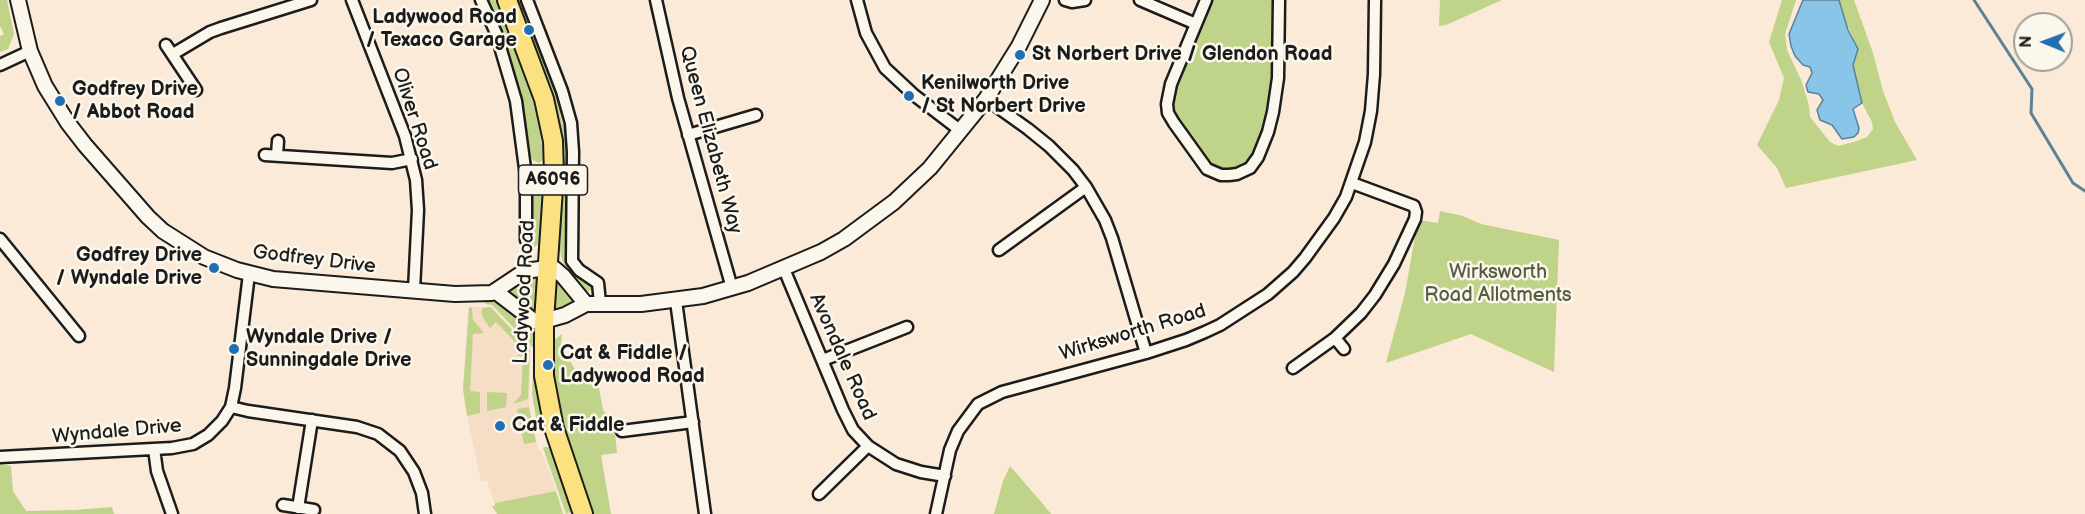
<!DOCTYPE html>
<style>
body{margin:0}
#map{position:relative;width:2085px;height:514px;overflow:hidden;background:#faead7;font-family:"Balsamiq Sans",sans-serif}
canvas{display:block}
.north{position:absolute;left:2013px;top:12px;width:60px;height:60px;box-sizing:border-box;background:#fbf7ec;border:2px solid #a29f99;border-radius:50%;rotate:271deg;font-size:16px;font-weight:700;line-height:24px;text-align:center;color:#1c1c1c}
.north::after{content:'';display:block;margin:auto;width:21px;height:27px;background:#1f6fb2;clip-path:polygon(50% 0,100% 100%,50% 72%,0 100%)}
</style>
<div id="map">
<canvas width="2085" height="514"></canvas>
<div class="north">N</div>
</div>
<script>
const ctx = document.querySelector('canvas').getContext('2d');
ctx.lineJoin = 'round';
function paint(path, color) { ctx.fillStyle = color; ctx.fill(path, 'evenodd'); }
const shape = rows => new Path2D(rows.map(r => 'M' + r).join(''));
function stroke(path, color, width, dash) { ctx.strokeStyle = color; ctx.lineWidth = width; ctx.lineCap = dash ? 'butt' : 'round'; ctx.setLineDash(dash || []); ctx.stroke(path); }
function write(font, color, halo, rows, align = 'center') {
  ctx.font = font + ' "Balsamiq Sans",sans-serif'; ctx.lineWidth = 5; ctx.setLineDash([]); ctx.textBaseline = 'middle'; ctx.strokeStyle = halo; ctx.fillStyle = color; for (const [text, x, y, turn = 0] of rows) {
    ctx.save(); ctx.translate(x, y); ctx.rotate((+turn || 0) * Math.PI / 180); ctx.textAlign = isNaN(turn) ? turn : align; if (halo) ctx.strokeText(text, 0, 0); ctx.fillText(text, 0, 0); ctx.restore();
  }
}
paint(shape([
 [469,307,491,307,530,349,529,407,538,448,544,457,556,491,495,503,487,481,481,481,467,416,463,389]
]), '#f5ddc6');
paint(shape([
 [0,0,7,0,14,34,8,49,0,52,0,36,4,34,0,26],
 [485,0,496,0,519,55,536,111,542,145,543,160,539,163,533,160,531,157,522,99,510,59],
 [517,0,522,0,561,100,563,111,560,114,562,123,565,125,567,133,569,153,569,264,573,271,592,284,594,287,590,291,587,291,583,288,565,266,562,260,560,250,563,164,557,114,552,91,531,34,533,33],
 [1209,0,1274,0,1272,91,1264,127,1259,148,1247,164,1236,171,1220,170,1209,165,1172,112,1172,93],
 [1440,0,1502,0,1446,25,1439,26],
 [1782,0,1796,0,1785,34,1787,50,1802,82,1809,106,1810,117,1830,142,1838,146,1854,142,1867,137,1873,129,1872,122,1862,103,1861,95,1857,85,1853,65,1858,49,1839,6,1839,0,1854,0,1873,53,1883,91,1895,122,1917,160,1786,188,1777,168,1757,145,1779,100,1784,78,1769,42],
 [538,183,543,186,543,200,540,233,538,244,533,249,534,240,531,240,533,196,534,187],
 [1440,211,1463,216,1481,224,1559,240,1554,372,1471,334,1386,363,1405,293,1418,220,1438,223],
 [554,274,575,299,568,305,551,309],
 [532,275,540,280,537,316,507,292,525,277],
 [485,301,502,302,533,326,536,332,536,347,532,347,492,305,485,304],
 [469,307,472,308,473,320,484,333,473,334,470,391,480,392,480,413,467,416,463,389],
 [491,307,530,349,528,399,513,404,521,395,523,356,517,356,523,350,496,322,490,328,483,318,481,312,483,308],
 [562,334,561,345,577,373,585,376,599,388,603,410,614,422,617,453,601,455,611,514,589,514,556,416,551,349,553,348,554,340],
 [536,351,542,422,537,424,532,394,534,352],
 [487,392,507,393,506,407,487,411],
 [529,407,536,442,524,444,517,409],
 [544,447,548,447,560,468,575,510,573,511,566,514,565,511,543,448],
 [0,464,11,466,13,491,26,511,74,510,112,507,114,514,0,514],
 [1010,466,1043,504,1051,514,994,514,1003,481],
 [556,491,563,514,497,514,492,506,495,506,495,503]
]), '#bfd389');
const water = shape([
 [1803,0,1839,0,1848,30,1858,49,1853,65,1862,103,1853,109,1859,128,1858,133,1854,137,1842,139,1832,125,1820,120,1817,110,1823,100,1819,94,1808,92,1806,85,1812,73,1810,67,1803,65,1795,56,1791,46,1789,34,1803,0]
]);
paint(water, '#88c5e8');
stroke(water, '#5d8196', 1.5);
stroke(shape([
 [1974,0,2032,89,2031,113,2073,183,2085,191]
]), '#5d8196', 3);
const minor = shape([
 [352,0,405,136,416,180,418,210,414,290],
 [481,0,496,33,516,101,526,176,526,240],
 [527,0,562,91,571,123,573,152,572,261,579,270,598,283,600,303],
 [656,0,678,98,732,288],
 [857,0,866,33,885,68,914,95,961,131],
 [1065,0,1072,2,1085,0],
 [1140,0,1196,24],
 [1206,0,1171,84,1167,104,1168,113,1174,123,1207,169,1221,175,1229,175,1237,174,1250,168,1258,157,1268,132,1273,112,1278,78,1279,0],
 [166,45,196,90],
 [173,54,210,32,221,28,311,0],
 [0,65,30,51],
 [986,99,1028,129,1049,146,1073,170,1086,187,1105,220,1112,238,1146,353],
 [688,135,756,115],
 [265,155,392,163,412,159],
 [277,155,278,141],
 [526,176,554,174],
 [0,239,79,336],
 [999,250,1086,187],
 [784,269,843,410,853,430,868,446,896,464,921,472,945,476],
 [676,301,705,514],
 [1335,338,1344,349],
 [823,360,907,327],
 [1293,368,1335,338,1361,313,1375,295,1394,264,1415,219,1416,212,1414,206,1352,183],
 [231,407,248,411,357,427,378,434,400,451,414,472,422,493,425,514],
 [622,431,693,422],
 [154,449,157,471,172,514],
 [0,457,172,448,193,444,208,435,222,421,231,407,235,388,249,274],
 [819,494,868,446],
 [283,505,314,510],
 [298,508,312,420],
 [936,514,950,450,958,431,978,404,1002,392,1146,353,1186,340,1205,332,1220,325,1268,294,1293,272,1305,258,1334,218,1346,197,1365,142,1371,111,1374,74,1375,0]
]);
const tertiary = shape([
 [18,0,30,51,45,86,68,123,85,145,148,217,163,231,204,257,237,270,273,279,455,294,492,293,525,271,547,268,555,269,563,276,586,304],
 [495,291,534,321,544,321,565,315,586,304,641,304,703,296,748,283,821,252,844,239,894,202,930,168,986,99,1019,46,1042,0]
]);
const primary = shape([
 [507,0,544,99,553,141,554,174,544,321,544,376,554,428,583,514]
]);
stroke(minor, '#1c1c1c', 15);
stroke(tertiary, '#1c1c1c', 18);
stroke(primary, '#1c1c1c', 22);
stroke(minor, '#fbf7ec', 10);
stroke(tertiary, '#fbf7ec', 14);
stroke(primary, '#fbe180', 18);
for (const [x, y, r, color] of [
 [529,30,6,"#1f6fb2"],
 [1020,55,6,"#1f6fb2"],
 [909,96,6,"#1f6fb2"],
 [60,101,6,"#1f6fb2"],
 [214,268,6,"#1f6fb2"],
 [234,349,6,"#1f6fb2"],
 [548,365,6,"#1f6fb2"],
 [500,426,6,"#1f6fb2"]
]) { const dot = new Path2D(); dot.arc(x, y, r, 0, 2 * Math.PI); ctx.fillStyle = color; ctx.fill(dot); stroke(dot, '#fbf7ec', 2); }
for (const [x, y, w] of [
 [553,180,69]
]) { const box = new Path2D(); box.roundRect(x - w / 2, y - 15, w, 30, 4.5); ctx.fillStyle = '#fbf7ec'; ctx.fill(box); stroke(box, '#1c1c1c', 1.5); }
write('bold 18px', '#1c1c1c', null, [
 ["A6096",553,180]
]);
write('bold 20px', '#1c1c1c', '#fbf7ec', [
 ["Ladywood Road",517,18,"right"],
 ["/ Texaco Garage",517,41,"right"],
 ["St Norbert Drive / Glendon Road",1032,55],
 ["Kenilworth Drive",921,84],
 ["/ St Norbert Drive",921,107],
 ["Godfrey Drive",72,90],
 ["/ Abbot Road",72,113],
 ["Godfrey Drive",202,256,"right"],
 ["/ Wyndale Drive",202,279,"right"],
 ["Wyndale Drive /",246,338],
 ["Sunningdale Drive",246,361],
 ["Cat & Fiddle /",560,354],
 ["Ladywood Road",560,377],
 ["Cat & Fiddle",512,426]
], 'left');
write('20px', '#1c1c1c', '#fbf7ec', [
 ["Oliver Road",414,119,72],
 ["Queen Elizabeth Way",710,140,75],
 ["Godfrey Drive",314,260,7],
 ["Ladywood Road",525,292,-87],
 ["Wirksworth Road",1133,333,-17],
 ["Avondale Road",842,357,66],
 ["Wyndale Drive",117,432,-5]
]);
write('20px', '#555c42', '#fbf7ec', [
 ["Wirksworth",1498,273],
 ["Road Allotments",1498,296]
]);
</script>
